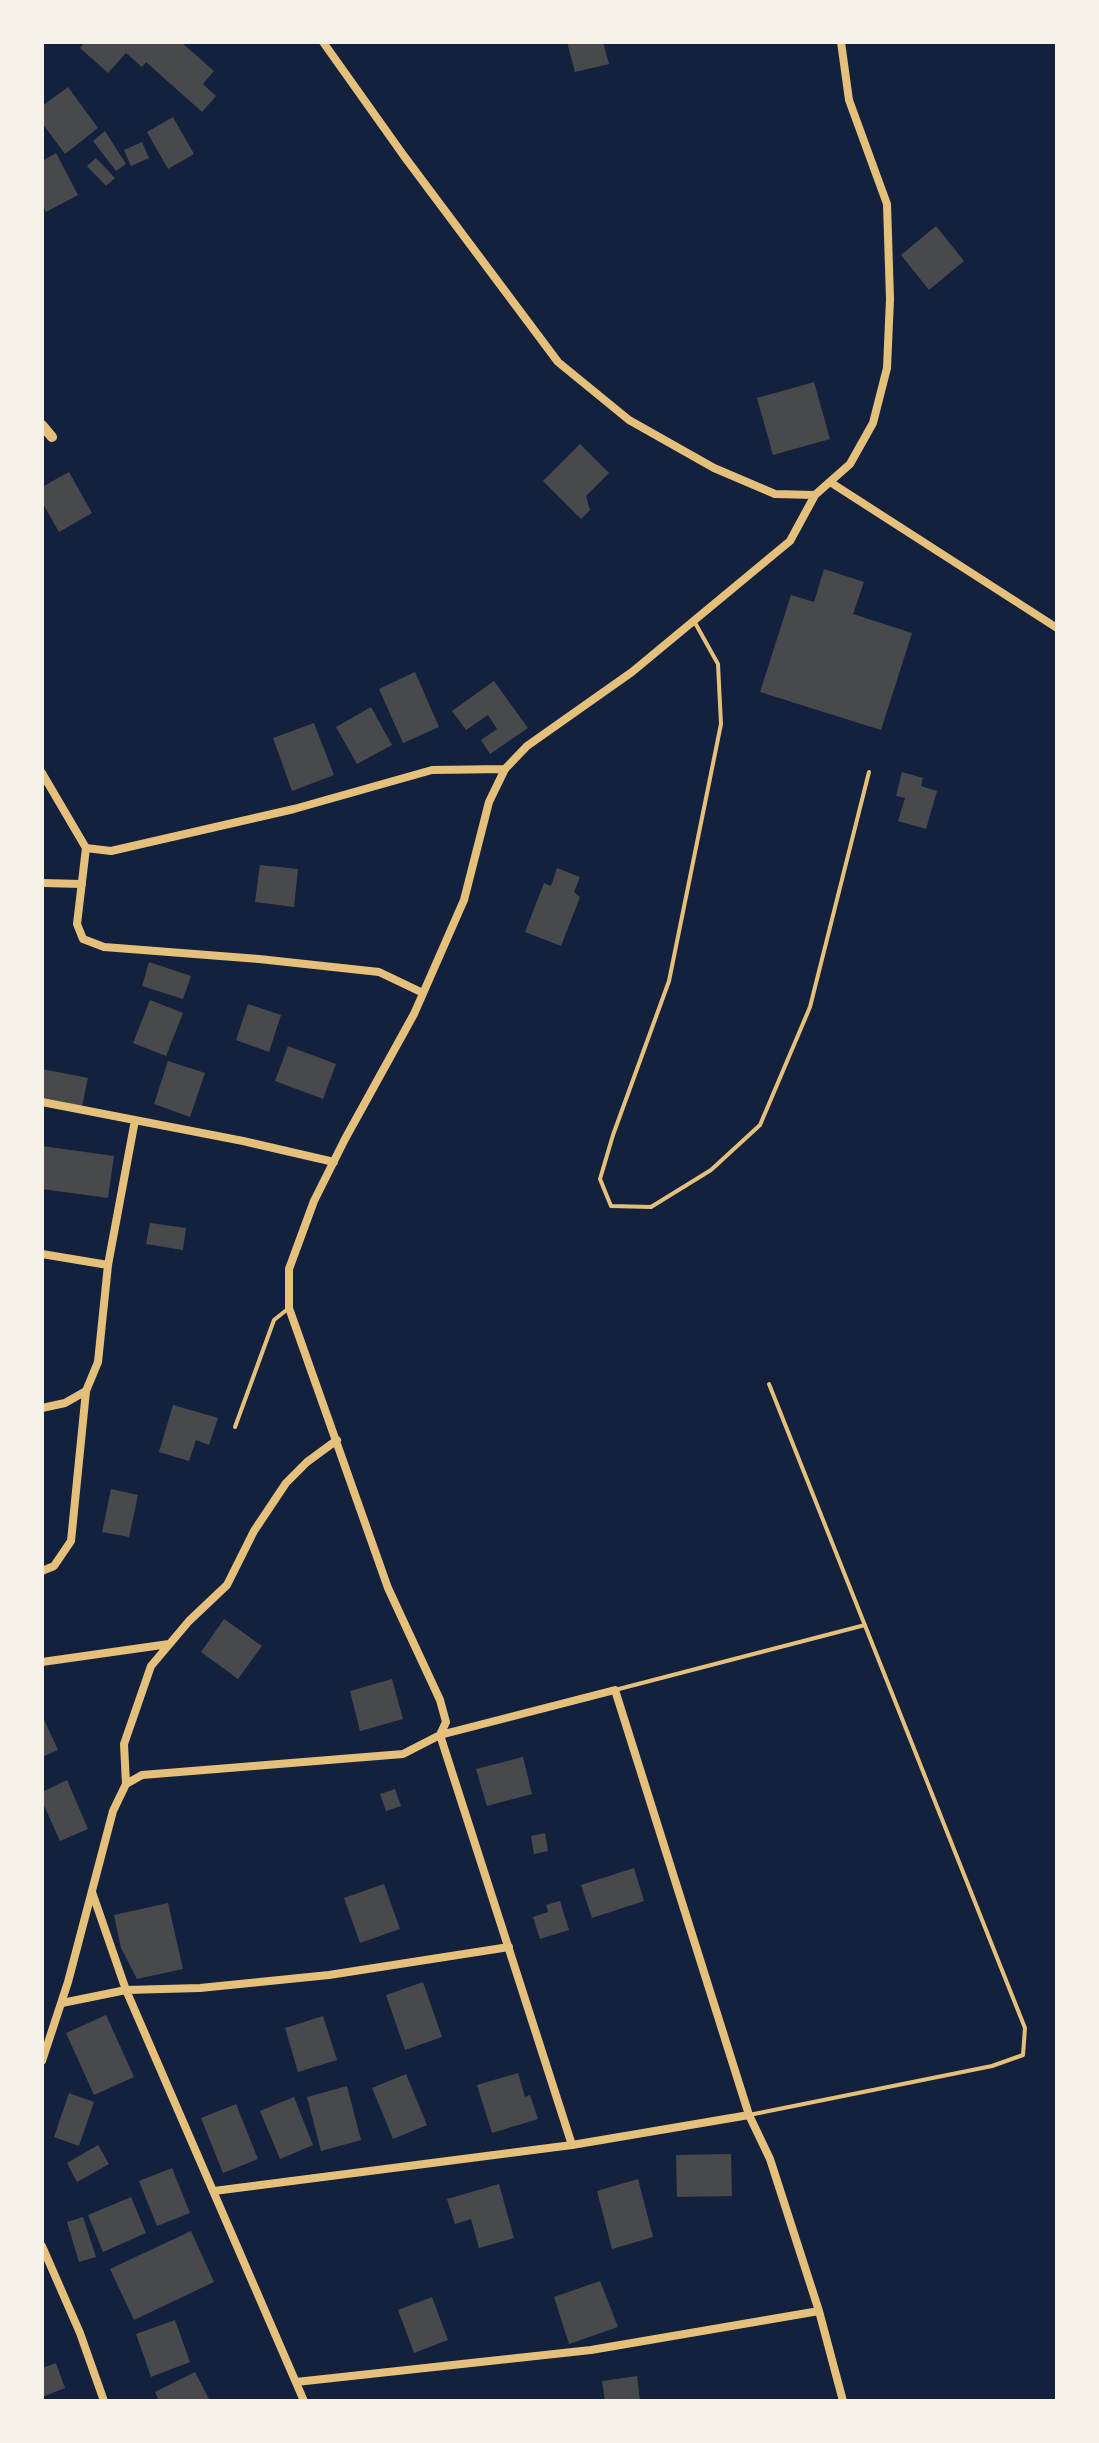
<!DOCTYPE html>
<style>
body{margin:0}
#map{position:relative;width:1099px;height:2443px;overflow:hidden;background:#14213d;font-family:Arial,sans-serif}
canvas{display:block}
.frame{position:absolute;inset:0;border:44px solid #f6f1e7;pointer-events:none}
</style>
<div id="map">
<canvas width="1099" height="2443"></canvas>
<div class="frame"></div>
</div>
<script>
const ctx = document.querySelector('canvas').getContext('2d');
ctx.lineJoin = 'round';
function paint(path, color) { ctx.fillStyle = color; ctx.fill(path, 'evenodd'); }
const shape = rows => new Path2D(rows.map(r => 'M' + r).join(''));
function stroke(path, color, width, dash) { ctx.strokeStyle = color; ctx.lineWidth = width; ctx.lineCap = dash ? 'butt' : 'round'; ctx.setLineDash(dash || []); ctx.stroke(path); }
paint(shape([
 [85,42,169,42,171,44,181,42,214,71,203,84,216,96,202,112,146,62,142,67,126,53,108,73,80,48],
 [567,42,603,42,609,64,575,72],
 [68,87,98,128,65,154,42,123,42,106],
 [173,117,194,154,168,169,147,132],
 [105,131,126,164,116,171,93,141],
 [142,142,149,158,131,166,124,150],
 [56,153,78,195,46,212,42,204,42,161],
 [96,158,115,178,106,186,87,166],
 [936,226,964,261,929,290,901,255],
 [814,382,830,439,773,455,757,398],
 [580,444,609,473,586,496,590,510,581,519,543,481],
 [69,472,92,513,59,532,42,502,42,487],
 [824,569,864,582,853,614,912,633,881,730,760,692,791,595,814,602],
 [415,672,439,727,403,743,379,689],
 [494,681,528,728,490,754,481,740,497,729,488,715,466,730,452,711],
 [371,707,392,745,357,764,336,727],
 [314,723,334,775,292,791,273,738],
 [902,772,923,778,921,786,937,791,926,829,898,821,905,798,896,796],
 [260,865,298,869,294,907,255,902],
 [557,868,580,877,574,892,580,897,561,946,525,932,544,883,551,886],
 [149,962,191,976,183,999,142,986],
 [150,1000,183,1013,166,1056,133,1043],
 [248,1004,281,1015,269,1052,236,1040],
 [288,1046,336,1064,323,1099,275,1081],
 [168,1061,205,1073,190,1117,154,1104],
 [42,1069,88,1078,82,1106,42,1098],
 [42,1146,114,1156,108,1198,42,1189],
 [150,1223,186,1228,183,1250,146,1244],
 [173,1405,218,1418,209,1445,196,1440,189,1461,159,1452],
 [111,1489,138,1495,129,1537,102,1532],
 [224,1619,262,1646,238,1679,201,1652],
 [392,1679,403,1719,360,1731,350,1691],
 [42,1715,58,1750,42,1757],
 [523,1757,532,1794,487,1806,476,1769],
 [67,1780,88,1829,60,1841,42,1801,42,1792],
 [395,1789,401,1806,386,1811,380,1794],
 [545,1833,548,1851,534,1854,531,1836],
 [634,1868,644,1901,592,1918,581,1885],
 [384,1884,400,1929,360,1943,344,1898],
 [560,1901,569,1930,540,1939,533,1917,548,1912,546,1905],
 [168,1903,183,1969,137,1979,121,1948,114,1915],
 [423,1982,442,2037,405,2050,386,1995],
 [106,2015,134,2077,94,2095,66,2033],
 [323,2016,337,2060,298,2072,285,2028],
 [518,2073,525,2097,530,2095,538,2119,492,2133,477,2085],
 [406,2074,427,2125,393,2139,372,2088],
 [347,2086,361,2140,321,2151,307,2097],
 [69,2093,94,2102,79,2146,54,2137],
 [294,2097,313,2145,280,2159,260,2111],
 [236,2104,258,2159,223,2173,201,2118],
 [98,2145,109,2164,77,2182,67,2163],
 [731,2154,732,2196,677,2197,676,2155],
 [172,2168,190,2213,157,2226,139,2181],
 [638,2179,653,2237,612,2249,597,2191],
 [499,2184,514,2238,479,2248,471,2219,455,2224,447,2199],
 [131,2197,146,2233,103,2252,88,2215],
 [83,2217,96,2257,79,2262,67,2222],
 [191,2231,214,2282,134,2320,110,2269],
 [600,2281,618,2327,569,2344,554,2297],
 [432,2297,448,2340,414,2353,398,2310],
 [175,2320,190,2362,151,2377,136,2334],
 [56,2363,65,2388,42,2397,42,2368],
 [195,2372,210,2401,159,2401,155,2392],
 [637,2376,640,2401,605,2401,602,2381]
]), '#48494c');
stroke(shape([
 [694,621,718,664,721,724,669,981,613,1135,600,1179,611,1206,651,1207,711,1170,760,1125,810,1007,869,772],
 [235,1427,274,1320,289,1308],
 [615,1690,865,1625],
 [749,2115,992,2066,1023,2055,1025,2028,769,1384]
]), '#e5c07b', 4);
stroke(shape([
 [323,42,404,156,558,362,629,420,714,468,775,494,815,495,850,464,873,423,887,368,890,299,887,204,849,100,841,42],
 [830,482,1057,628],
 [42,773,86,848,111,851,294,809,432,770,505,769],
 [86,848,77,924,83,939,104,947,259,959,379,972,423,993],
 [42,883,82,884],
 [42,1102,243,1141,334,1162],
 [42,1254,108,1265],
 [42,1408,65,1403,86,1391,98,1362,108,1265,135,1120],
 [42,1571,54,1566,71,1541,86,1391],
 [42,1662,169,1644],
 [126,1784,124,1744,151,1666,189,1621,227,1585,254,1531,286,1483,307,1462,337,1440],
 [92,1892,126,1990,200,1988,329,1975,509,1947],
 [62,2003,126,1990,304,2401],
 [42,2061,68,1982,113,1811,126,1784,142,1775,403,1754,440,1735,446,1722,440,1700,388,1588,289,1308,289,1269,314,1201,345,1139,414,1014,464,900,489,802,505,769,527,746,632,672,790,541,815,495],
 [572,2145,440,1735,615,1690,749,2115,770,2159,819,2311,843,2401],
 [214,2191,572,2145,749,2115],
 [42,2246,80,2333,104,2401],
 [296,2382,591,2350,819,2311]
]), '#e5c07b', 8);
stroke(shape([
 [42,425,52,437]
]), '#e5c07b', 10);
</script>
